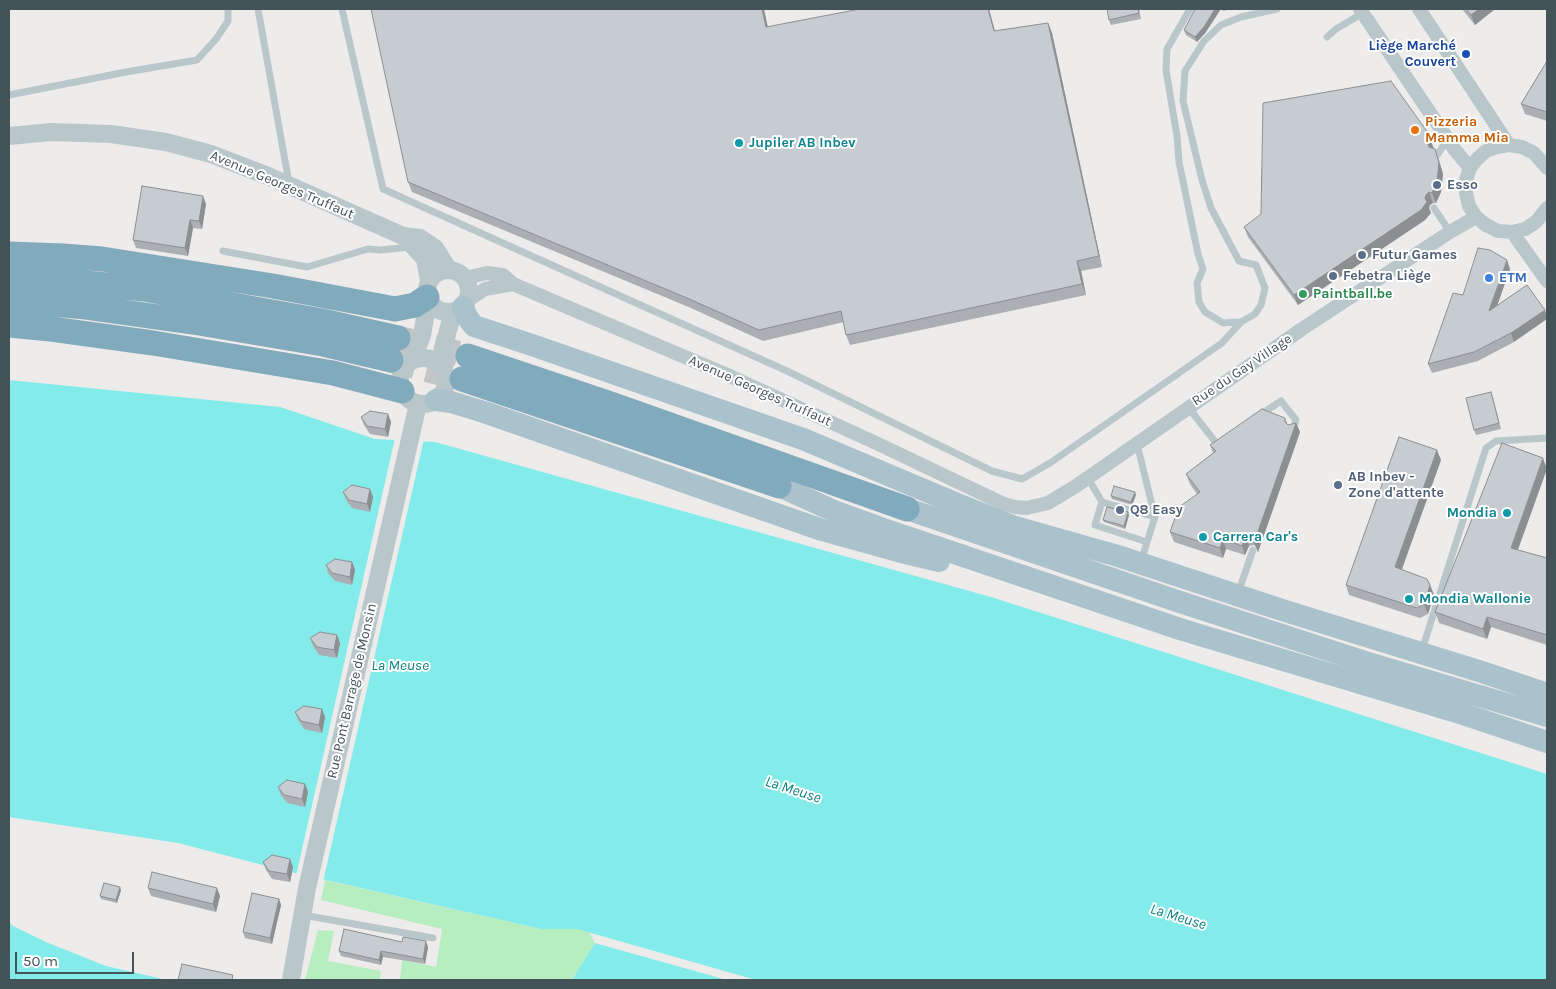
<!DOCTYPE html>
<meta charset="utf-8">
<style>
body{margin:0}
#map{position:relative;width:1556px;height:989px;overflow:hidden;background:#eeebeb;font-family:Karla,sans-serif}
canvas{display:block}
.frame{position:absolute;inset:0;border:10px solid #435358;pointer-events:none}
.scale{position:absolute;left:15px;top:952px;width:119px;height:22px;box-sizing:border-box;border:2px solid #435358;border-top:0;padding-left:6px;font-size:15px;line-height:18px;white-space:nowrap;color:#435358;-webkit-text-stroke:4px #fff;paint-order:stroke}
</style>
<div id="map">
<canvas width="1556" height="989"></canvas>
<div class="frame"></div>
<div class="scale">50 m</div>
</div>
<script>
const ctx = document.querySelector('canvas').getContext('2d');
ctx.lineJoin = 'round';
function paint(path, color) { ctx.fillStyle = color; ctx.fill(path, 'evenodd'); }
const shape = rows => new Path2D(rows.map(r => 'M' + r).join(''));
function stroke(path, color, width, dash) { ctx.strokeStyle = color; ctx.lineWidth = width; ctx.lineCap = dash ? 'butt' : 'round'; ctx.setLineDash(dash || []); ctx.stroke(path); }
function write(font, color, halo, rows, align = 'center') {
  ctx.font = font + ' Karla,sans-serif'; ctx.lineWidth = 4; ctx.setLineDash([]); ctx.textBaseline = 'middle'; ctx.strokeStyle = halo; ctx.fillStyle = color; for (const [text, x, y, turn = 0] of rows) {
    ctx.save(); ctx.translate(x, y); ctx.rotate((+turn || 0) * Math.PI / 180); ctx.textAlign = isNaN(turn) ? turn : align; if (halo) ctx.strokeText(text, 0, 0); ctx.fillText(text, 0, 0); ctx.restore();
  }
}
paint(shape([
 [325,880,541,929,577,929,589,932,595,943,572,980,400,980,402,960,436,967,442,929,321,900],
 [318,930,334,931,328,961,381,971,380,980,305,980]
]), '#b7eec0');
paint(shape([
 [9,380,280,407,375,439,435,442,991,597,1547,774,1547,980,756,980,577,929,541,929,278,869,178,843,9,817],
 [9,922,13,926,46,942,106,966,167,980,9,980],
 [595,943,727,980,572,980]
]), '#83eceb');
paint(shape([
 [395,438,424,439,323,882,296,876]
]), '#eeebeb');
stroke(shape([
 [398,338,468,356],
 [391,360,462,379]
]), '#c3c5c6', 25, [25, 12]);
stroke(shape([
 [258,9,289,183],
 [342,9,383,189,787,371,992,471,1022,479,1050,463,1222,343,1241,322],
 [1190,9,1167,49,1166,70,1177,136,1179,162,1198,254,1203,269,1197,283,1199,302,1205,312,1223,323,1241,322,1255,314,1261,305,1265,288,1256,265,1239,261,1211,208,1202,180,1183,101,1185,71,1204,41,1221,25,1241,17,1277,9],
 [1327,37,1336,29,1363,13],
 [9,95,126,72,197,60,216,39,228,21,228,9],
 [1437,155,1448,139],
 [1434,208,1450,232],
 [223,251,307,267,368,249,380,250,411,247],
 [1188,407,1217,444,1222,441],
 [1260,415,1281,401,1296,420,1293,430],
 [1137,444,1155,517,1141,561],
 [1088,478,1102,502,1155,517],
 [1102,502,1095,525,1147,542],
 [1238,593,1253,550],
 [1422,650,1486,448,1496,441,1547,438],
 [303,915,433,938]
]), '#b9c7cb', 7);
stroke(shape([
 [1360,9,1455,150,1470,168],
 [1419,9,1509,145],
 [1547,168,1534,153,1522,147,1509,145,1497,147,1486,151,1477,159,1470,168,1466,180,1466,193,1469,206,1476,217,1486,225,1498,231,1512,232,1525,229,1536,222,1547,208],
 [1512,232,1547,281],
 [465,278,487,273,503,275,513,284,732,377,876,443,1004,504,1015,507,1027,508,1048,503,1076,486,1302,329,1450,232,1476,217],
 [467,301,485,289,513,284]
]), '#b9c7cb', 14);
stroke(shape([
 [9,136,51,132,111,134,166,142,211,154,268,176,403,236,420,238,435,248,449,270],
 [404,236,425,259,429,280],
 '427 291a21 21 0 1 1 42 0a21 21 0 1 1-42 0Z',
 '400 381a23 23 0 1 1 46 0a23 23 0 1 1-46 0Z',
 [413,359,422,335,428,301],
 [442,367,446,338,453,312],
 [291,980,307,888,418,404]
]), '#b9c7cb', 18);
stroke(shape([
 [463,307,467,317,474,326,532,345,803,439,957,504,1012,526,1118,556,1282,610,1482,672,1547,694],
 [436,400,451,402,487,413,822,530,901,552,939,561],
 [779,486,834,511,892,532,1183,630,1463,714,1547,742],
 [907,509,1177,601,1365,662,1547,716]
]), '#aac2cb', 22);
stroke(shape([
 [9,254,63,256,102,259,273,286,395,309,415,305,427,297],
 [9,275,144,289,322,321,398,338],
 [9,300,86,307,193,322,323,344,391,360],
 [9,325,51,329,153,343,333,373,402,391],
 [468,356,611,404,907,509],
 [462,379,779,486]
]), '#81aabc', 25);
paint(shape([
 [1139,9,1141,19,1111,25,1109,20],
 [1222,9,1232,9,1223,11],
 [1462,9,1495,9,1475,25],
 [1048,23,1052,33,1102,267,1081,271,1086,295,850,345,846,335,844,322,763,341,691,308,412,192,408,182,767,27,995,31],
 [1184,30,1206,32,1197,42,1186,35],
 [1547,61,1547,121,1525,114,1521,104],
 [1430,139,1439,160,1443,174,1441,192,1436,203,1433,203,1430,205,1429,208,1431,213,1425,220,1298,305,1248,237,1244,227],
 [206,204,202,229,193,228,188,256,136,248,133,240],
 [1510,269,1497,306,1527,285,1514,342,1478,361,1432,373,1428,364,1463,295],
 [1493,397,1501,429,1476,435,1474,430],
 [388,414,391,422,388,437,370,434,364,425,361,417],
 [1285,418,1288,425,1296,423,1300,432,1258,552,1256,546,1254,545,1249,546,1245,555,1226,549,1223,558,1174,542,1170,532,1197,494,1190,484,1186,474,1213,453,1210,445],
 [1441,460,1402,569,1430,585,1434,595,1428,614,1420,618,1349,595,1346,585],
 [370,489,373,497,370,512,352,508,346,500,343,492],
 [1136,495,1132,505,1112,499,1111,496],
 [1129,515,1125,529,1104,522,1103,520],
 [1518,550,1547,558,1547,645,1491,627,1487,639,1439,623,1435,612],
 [352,562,355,570,352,585,335,581,328,573,326,565],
 [337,635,340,643,337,658,319,655,313,646,310,638],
 [295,712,325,717,322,733,304,729,298,720],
 [305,784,308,792,305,807,287,803,281,795,278,787],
 [263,862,293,867,290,882,272,879,266,870],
 [148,888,220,896,216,912,151,896],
 [121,890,117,903,101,899,100,896],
 [279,899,281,905,272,944,245,938,243,932],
 [402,942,428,947,425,964,383,957,381,965,341,956,339,951]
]), '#abafb3');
paint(shape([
 [762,9,764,9,770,37,766,27],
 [988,9,989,9,998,42,994,31],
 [1215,9,1221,9,1206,32,1197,42,1195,37],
 [1479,9,1495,9,1475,25,1471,15],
 [1048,23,1052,33,1102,267,1099,256],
 [1430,139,1434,150,1429,147,1428,144],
 [1435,149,1443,174,1441,192,1436,203,1432,193],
 [1429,192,1433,203,1430,205,1429,208,1431,213,1425,220,1298,305,1294,295,1425,198,1426,195],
 [203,196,206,204,202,229,199,221],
 [190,220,193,228,188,256,185,248],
 [1507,260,1510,269,1492,320,1489,311],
 [1077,261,1081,271,1086,295,1082,284],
 [1545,310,1547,317,1547,319,1514,342,1511,333],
 [388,414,391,422,388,437,385,429],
 [1296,423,1300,432,1258,552,1254,543],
 [1437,450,1441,460,1399,577,1395,567],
 [1543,458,1547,469,1515,558,1511,548],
 [370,489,373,497,370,512,367,504],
 [1135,492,1136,495,1132,505,1131,502],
 [1128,512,1129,515,1125,529,1124,526],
 [1246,537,1249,546,1245,555,1242,546],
 [1223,539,1226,549,1223,558,1220,548],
 [352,562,355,570,352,585,350,577],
 [1430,585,1434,595,1428,614,1424,604],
 [1487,617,1491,627,1487,639,1483,629],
 [337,635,340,643,337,658,334,650],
 [322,709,325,717,322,733,319,725],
 [305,784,308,792,305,807,302,799],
 [290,859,293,867,290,882,287,874],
 [120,887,121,890,117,903,116,900],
 [217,888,220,896,216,912,213,904],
 [279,899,281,905,272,944,270,938],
 [426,941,428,947,425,964,423,959],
 [381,951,383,957,381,965,379,960]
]), '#8b8f92');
const building = shape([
 [371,9,762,9,766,27,860,9,988,9,994,31,1048,23,1099,256,1077,261,1082,284,846,335,841,311,759,330,687,298,408,182,371,9],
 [1107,9,1138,9,1139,13,1109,20,1107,9],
 [1195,9,1215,9,1204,27,1195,37,1184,30,1195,9],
 [1466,9,1479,9,1471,15,1466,9],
 [1547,61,1547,112,1521,104,1547,61],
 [1391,81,1426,130,1430,139,1428,144,1429,147,1435,149,1439,163,1437,182,1432,193,1429,192,1426,195,1425,198,1427,202,1421,210,1294,295,1244,227,1261,214,1263,103,1391,81],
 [142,186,203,196,199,221,190,220,185,248,133,240,142,186],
 [1478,248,1490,250,1507,260,1489,311,1527,285,1545,310,1511,333,1474,352,1428,364,1453,293,1463,295,1478,248],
 [1491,392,1499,423,1474,430,1466,398,1491,392],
 [1262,409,1285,418,1285,422,1288,425,1296,423,1254,543,1254,537,1251,535,1246,537,1242,546,1223,539,1220,548,1170,532,1179,507,1200,492,1186,474,1216,451,1210,445,1262,409],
 [370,411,388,414,385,429,367,426,361,417,370,411],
 [1399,437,1437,450,1395,567,1427,579,1430,585,1424,604,1417,608,1346,585,1399,437],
 [1502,443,1543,458,1511,548,1547,558,1547,635,1487,617,1483,629,1435,612,1502,443],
 [352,485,370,489,367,504,349,500,343,492,352,485],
 [1114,486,1135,492,1131,502,1111,496,1114,486],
 [1107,507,1128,512,1124,526,1103,520,1107,507],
 [335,559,352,562,350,577,332,573,326,565,335,559],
 [320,632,337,635,334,650,317,647,310,638,320,632],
 [304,706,322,709,319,725,301,721,295,712,304,706],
 [287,780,305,784,302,799,284,795,278,787,287,780],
 [272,855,290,859,287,874,269,871,263,862,272,855],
 [152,872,217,888,213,904,148,888,152,872],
 [104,883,120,887,116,900,100,896,104,883],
 [252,893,279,899,270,938,243,932,252,893],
 [344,929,402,942,403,937,426,941,423,959,381,951,379,960,339,951,344,929],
 [182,964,233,975,232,980,178,980,182,964]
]);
paint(building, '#c7ccd0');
stroke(building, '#8b8f92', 1);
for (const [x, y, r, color] of [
 [1466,54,5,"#1a4fb4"],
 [1415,130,5,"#e8710a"],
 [739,143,5,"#0f9aa8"],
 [1437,185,5,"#5c6f8a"],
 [1362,255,5,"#5c6f8a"],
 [1333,276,5,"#5c6f8a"],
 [1489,278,5,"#3f7fe0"],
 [1303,294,5,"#2e9e5b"],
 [1338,485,5,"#5c6f8a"],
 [1120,510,5,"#5c6f8a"],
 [1507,513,5,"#0f9aa8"],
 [1203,537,5,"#0f9aa8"],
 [1409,599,5,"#0f9aa8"]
]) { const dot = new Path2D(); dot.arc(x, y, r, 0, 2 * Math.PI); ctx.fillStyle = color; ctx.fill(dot); stroke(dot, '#fff', 2); }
write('bold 14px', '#164399', '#fff', [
 ["Liège Marché",1456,46],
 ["Couvert",1456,62]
], 'right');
write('bold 14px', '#c56008', '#fff', [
 ["Pizzeria",1425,122],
 ["Mamma Mia",1425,138]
], 'left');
write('bold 14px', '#0d838f', '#fff', [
 ["Jupiler AB Inbev",749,143],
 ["Mondia",1497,513,"right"],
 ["Carrera Car's",1213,537],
 ["Mondia Wallonie",1419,599]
], 'left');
write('14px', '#435358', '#fff', [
 ["Avenue Georges Truffaut",282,185,23],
 ["Rue du Gay Village",1242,370,-34],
 ["Avenue Georges Truffaut",760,391,24],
 ["Rue Pont Barrage de Monsin",352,691,-77]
]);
write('bold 14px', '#4e5e75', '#fff', [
 ["Esso",1447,185],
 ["Futur Games",1372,255],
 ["Febetra Liège",1343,276],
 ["AB Inbev -",1348,477],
 ["Zone d'attente",1348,493],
 ["Q8 Easy",1130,510]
], 'left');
write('bold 14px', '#366cbe', '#fff', [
 ["ETM",1499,278]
], 'left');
write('bold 14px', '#27864d', '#fff', [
 ["Paintball.be",1313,294]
], 'left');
write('italic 15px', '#0c807e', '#fff', [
 ["La Meuse",400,666],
 ["La Meuse",793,790,18],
 ["La Meuse",1178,917,17]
]);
</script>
